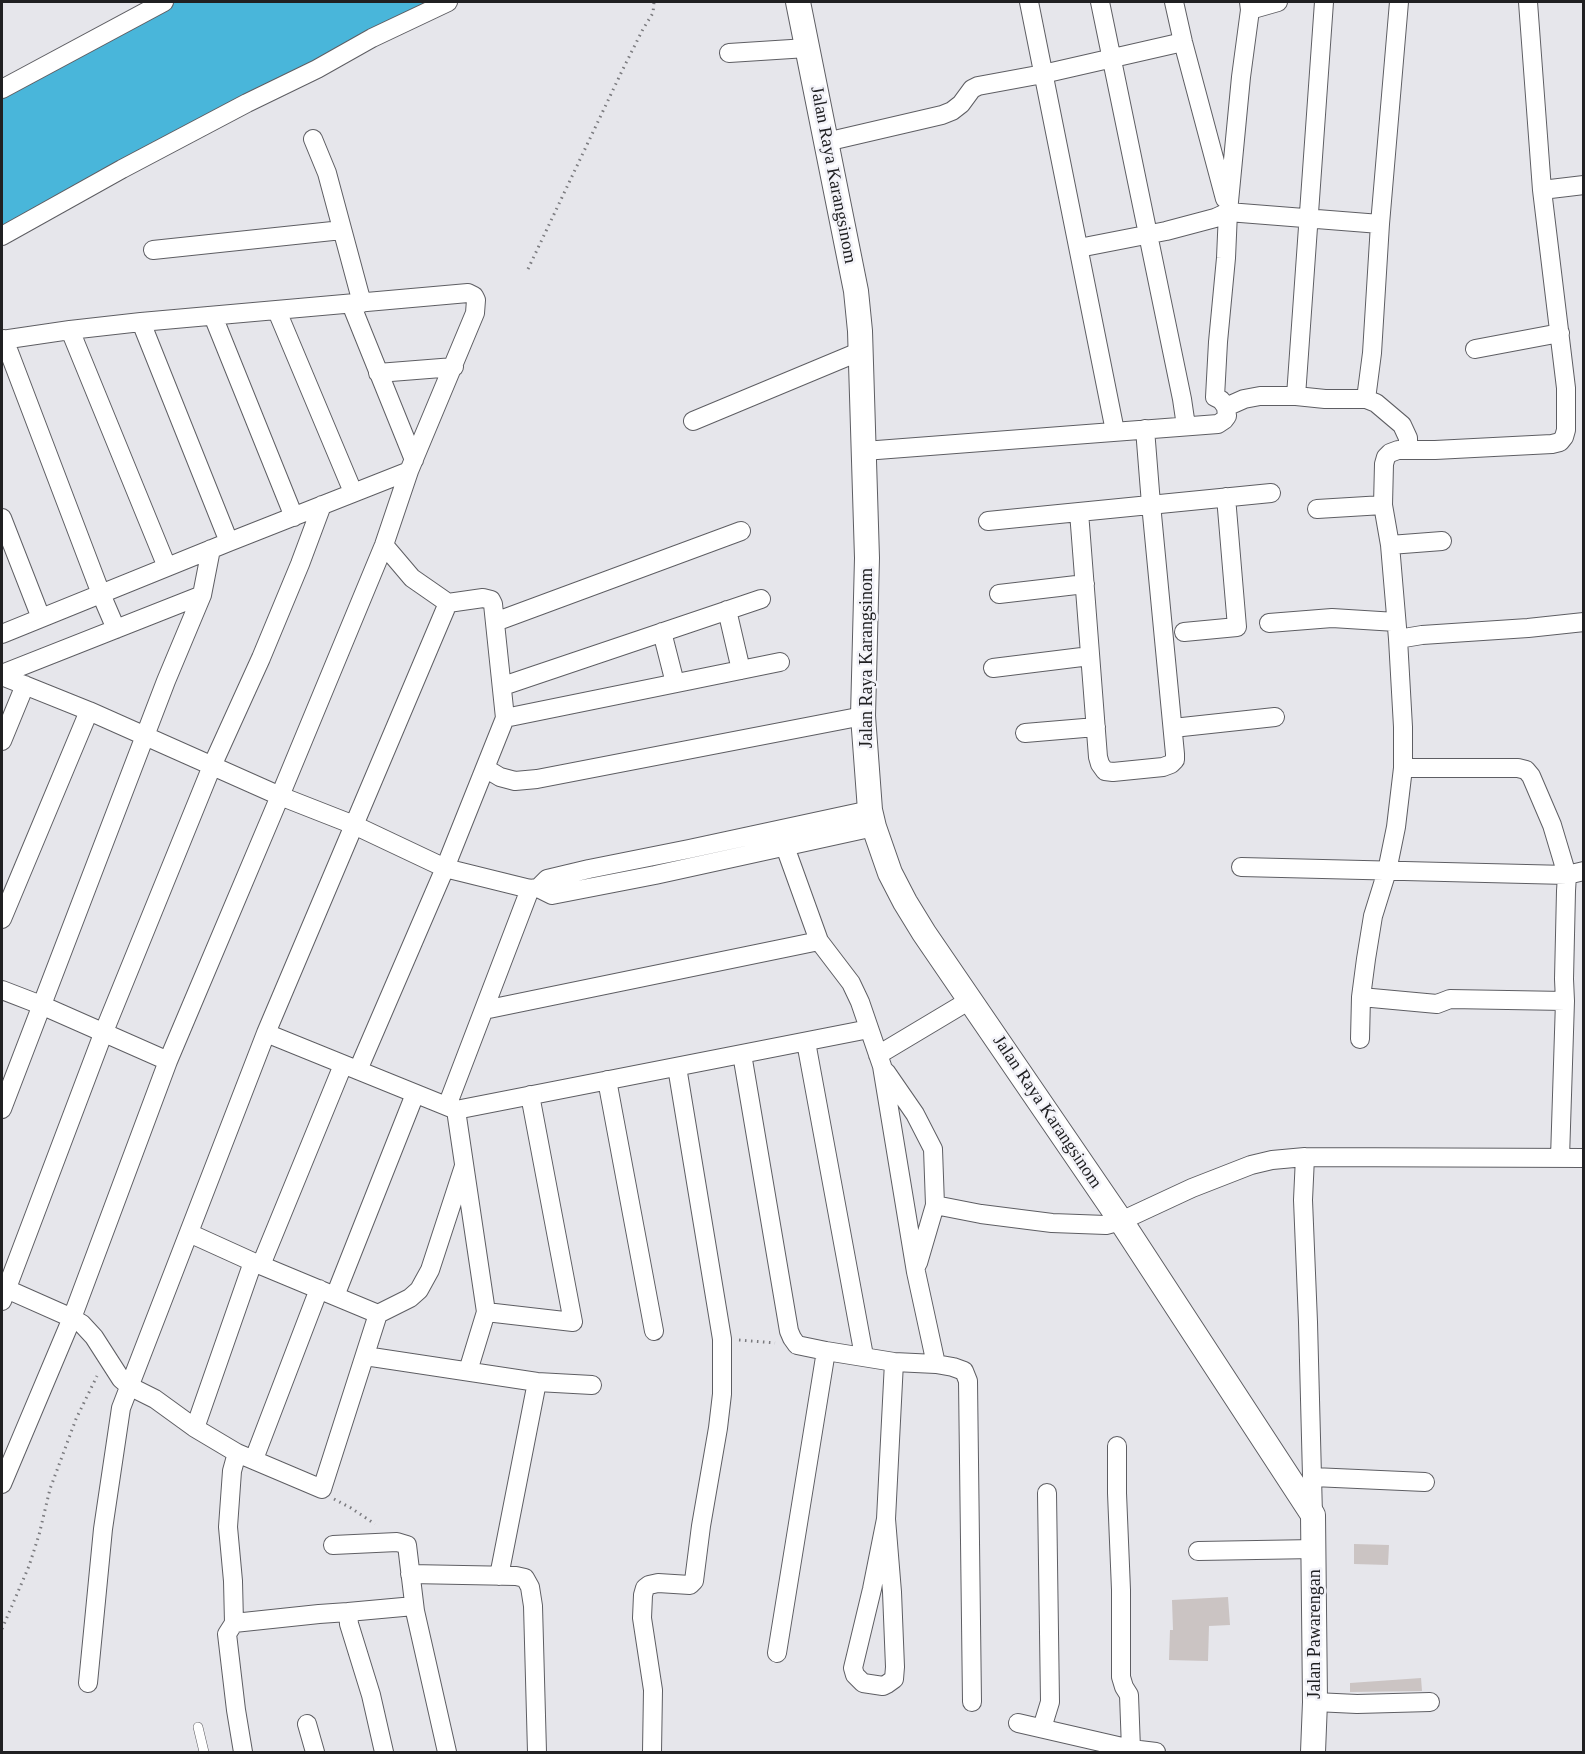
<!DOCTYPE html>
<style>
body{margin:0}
#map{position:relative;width:1585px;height:1754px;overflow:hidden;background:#e6e6eb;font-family:"Times New Roman",serif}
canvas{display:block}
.frame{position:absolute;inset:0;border:3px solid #202022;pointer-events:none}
</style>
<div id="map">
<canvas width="1585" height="1754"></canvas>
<div class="frame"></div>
</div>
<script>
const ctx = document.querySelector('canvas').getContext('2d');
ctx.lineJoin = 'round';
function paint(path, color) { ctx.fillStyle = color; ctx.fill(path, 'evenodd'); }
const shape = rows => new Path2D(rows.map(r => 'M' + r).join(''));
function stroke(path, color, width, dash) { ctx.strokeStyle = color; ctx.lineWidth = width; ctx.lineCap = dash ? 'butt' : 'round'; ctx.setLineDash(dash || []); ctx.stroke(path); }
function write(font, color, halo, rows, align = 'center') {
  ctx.font = font + ' "Times New Roman",serif'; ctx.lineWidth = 5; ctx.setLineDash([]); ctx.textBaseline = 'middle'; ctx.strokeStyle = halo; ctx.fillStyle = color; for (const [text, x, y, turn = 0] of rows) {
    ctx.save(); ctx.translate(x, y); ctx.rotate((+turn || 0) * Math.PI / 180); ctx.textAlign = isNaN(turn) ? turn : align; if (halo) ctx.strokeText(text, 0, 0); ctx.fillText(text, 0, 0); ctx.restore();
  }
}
paint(shape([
 [164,2,448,2,2,236,2,89]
]), '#49b6da');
paint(shape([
 [1354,1544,1389,1545,1388,1565,1354,1564],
 [1228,1597,1230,1625,1209,1626,1208,1661,1169,1660,1170,1630,1173,1630,1172,1600],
 [1421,1678,1422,1691,1350,1692,1350,1683]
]), '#cbc4c3');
const service = shape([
 [198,1727,204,1752]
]);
const minor = shape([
 [1029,2,1115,431],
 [1100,2,1182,399,1186,426],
 [1174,2,1183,42,1225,199],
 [1250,10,1278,2],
 [729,53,807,48],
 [2,89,164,2],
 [313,139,327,173,362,303],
 [826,142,942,115,952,111,961,104,972,89,978,86,1043,74,1183,42],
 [1542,190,1584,185],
 [2,236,122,169,247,103,317,69,372,38,448,2],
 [1079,248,1166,231,1215,218,1228,212,1380,224],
 [153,250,342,230],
 [351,304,414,460],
 [277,311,353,492],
 [213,316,294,517],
 [141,322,229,542],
 [70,330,167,567],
 [4,339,101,594,116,629],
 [2,340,70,330,141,322,468,293,474,296,476,300,475,313,409,471,384,545,280,796,168,1061,72,1318,2,1484],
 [1475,349,1560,333],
 [378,373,454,367],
 [1296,396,1324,2],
 [1366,399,1376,403,1402,425,1408,438,1408,450],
 [1226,407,1244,399,1260,396,1296,396,1325,399,1366,399,1372,353,1380,224,1399,2],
 [693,421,861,351],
 [864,451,1218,424,1224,420,1227,416,1226,407,1221,400,1215,397,1218,342,1226,258,1228,212,1241,77,1250,10,1249,2],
 [1317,509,1383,505],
 [1079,512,1098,757,1100,764,1105,771,1113,772,1163,767,1171,764,1175,760,1175,754,1151,504,1145,429],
 [2,518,41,618],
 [988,521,1271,493],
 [1390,545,1442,541],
 [999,594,1085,584],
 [727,610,741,670],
 [495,622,741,531],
 [1269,623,1332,618,1396,622],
 [662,632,675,683],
 [1184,632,1237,627,1226,497],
 [2,634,229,542,409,471],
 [1398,639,1422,635,1528,628,1584,622],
 [993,668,1090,656],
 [2,674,202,595],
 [2,676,89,711,280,796,354,825,445,868,530,889,538,888,547,879,589,869,689,849,870,810],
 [503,686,761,599],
 [505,718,780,662],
 [1173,728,1275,717],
 [1025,733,1096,727],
 [2,741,25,685],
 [485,768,500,777,515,781,537,779,863,716],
 [779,830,819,941,851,983,860,1002,882,1066,916,1272,936,1364],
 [1241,867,1567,875,1552,825,1531,776,1526,770,1518,768,1403,768],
 [538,888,552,895,655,875,874,827],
 [2,919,89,711],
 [2,990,41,1005,168,1061],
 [1361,997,1437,1004,1450,999,1565,1001],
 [484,1010,819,941],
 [266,1033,456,1110,869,1029],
 [1360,1039,1361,997,1366,959,1373,916,1387,871,1396,827,1403,768,1403,727,1398,639,1390,545,1383,505,1384,464,1386,457,1390,453,1398,450,1435,450,1552,444,1560,442,1564,437,1566,430,1566,388,1542,190,1528,2],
 [806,1042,864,1356],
 [742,1054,789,1331,792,1338,797,1345,826,1351,894,1362,936,1364,953,1367,964,1371,968,1381,972,1702],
 [878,1055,970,1000],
 [358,1070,445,868,505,718,493,604,491,600,483,598,448,603,412,578,384,545],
 [886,1072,915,1114,933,1149,935,1205,918,1263],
 [607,1080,654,1331],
 [447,1106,530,889],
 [2,1109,166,681,202,595,211,549],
 [456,1110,486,1312,468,1371],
 [1560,1158,1565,1001,1564,979,1566,891,1567,875,1584,871],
 [935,1205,981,1214,1052,1223,1106,1225,1121,1221,1192,1188,1251,1165,1272,1160,1305,1157],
 [189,1233,253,1262,378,1314,410,1298,419,1290,430,1270,464,1166],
 [261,1265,343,1065],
 [2,1287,72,1318,82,1324,94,1337,121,1379,129,1386,155,1399,195,1428,237,1453,322,1489,378,1314],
 [335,1296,415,1094],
 [2,1301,103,1034,212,766,261,658,300,564,322,505],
 [486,1312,573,1322,530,1095],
 [365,1356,537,1382,592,1385],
 [195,1428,253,1262],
 [1117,1446,1117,1493,1121,1590,1121,1677,1124,1687,1129,1695,1131,1749],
 [237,1453,232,1471,228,1527,233,1581,234,1623,227,1634,236,1710,243,1752],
 [254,1459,319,1289],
 [1313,1477,1425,1482],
 [1313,1515,1308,1322,1303,1200,1305,1157,1584,1158],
 [886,1519,872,1589,853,1668,855,1675,863,1683,883,1686,887,1684,894,1679,895,1667,892,1592,886,1519,894,1362],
 [333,1545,397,1542,407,1545,415,1611,447,1752],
 [1198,1551,1315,1549],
 [410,1574,516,1576,525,1578,530,1587,533,1606,537,1752],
 [499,1576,537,1382],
 [348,1612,414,1606],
 [234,1623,319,1614,348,1612,349,1624,371,1695,384,1752],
 [777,1653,826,1351],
 [88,1683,103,1529,121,1408,266,1033,448,603],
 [1315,1702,1357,1704,1430,1702],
 [1018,1723,1131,1749,1156,1752],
 [307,1724,315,1752],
 [1042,1728,1050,1702,1047,1493],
 [652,1752,653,1690,642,1618,643,1595,645,1588,649,1585,658,1583,690,1585,694,1581,701,1526,718,1428,722,1394,722,1339,677,1067]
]);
const tertiary = shape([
 [798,2,856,291,860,331,867,558,863,716,870,810,874,827,890,873,905,902,924,933,1121,1221,1313,1515,1315,1702,1313,1752]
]);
stroke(service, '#5e5e63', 10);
stroke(minor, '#5e5e63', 20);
stroke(tertiary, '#5e5e63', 26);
stroke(shape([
 [528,269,622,71,643,29,653,13,654,2],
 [739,1340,775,1343],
 [334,1499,351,1508,375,1524],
 [2,1629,29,1566,39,1535,50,1489,76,1419,97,1376]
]), '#7a7a7e', 3, [1.5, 4.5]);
stroke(service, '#fff', 9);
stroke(minor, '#fff', 18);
stroke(tertiary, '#fff', 24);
write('18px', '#202022', '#f3f3f9', [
 ["Jalan Raya Karangsinom",833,175,79],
 ["Jalan Raya Karangsinom",867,658,-90],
 ["Jalan Raya Karangsinom",1047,1112,56],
 ["Jalan Pawarengan",1315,1634,-90]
]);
</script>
